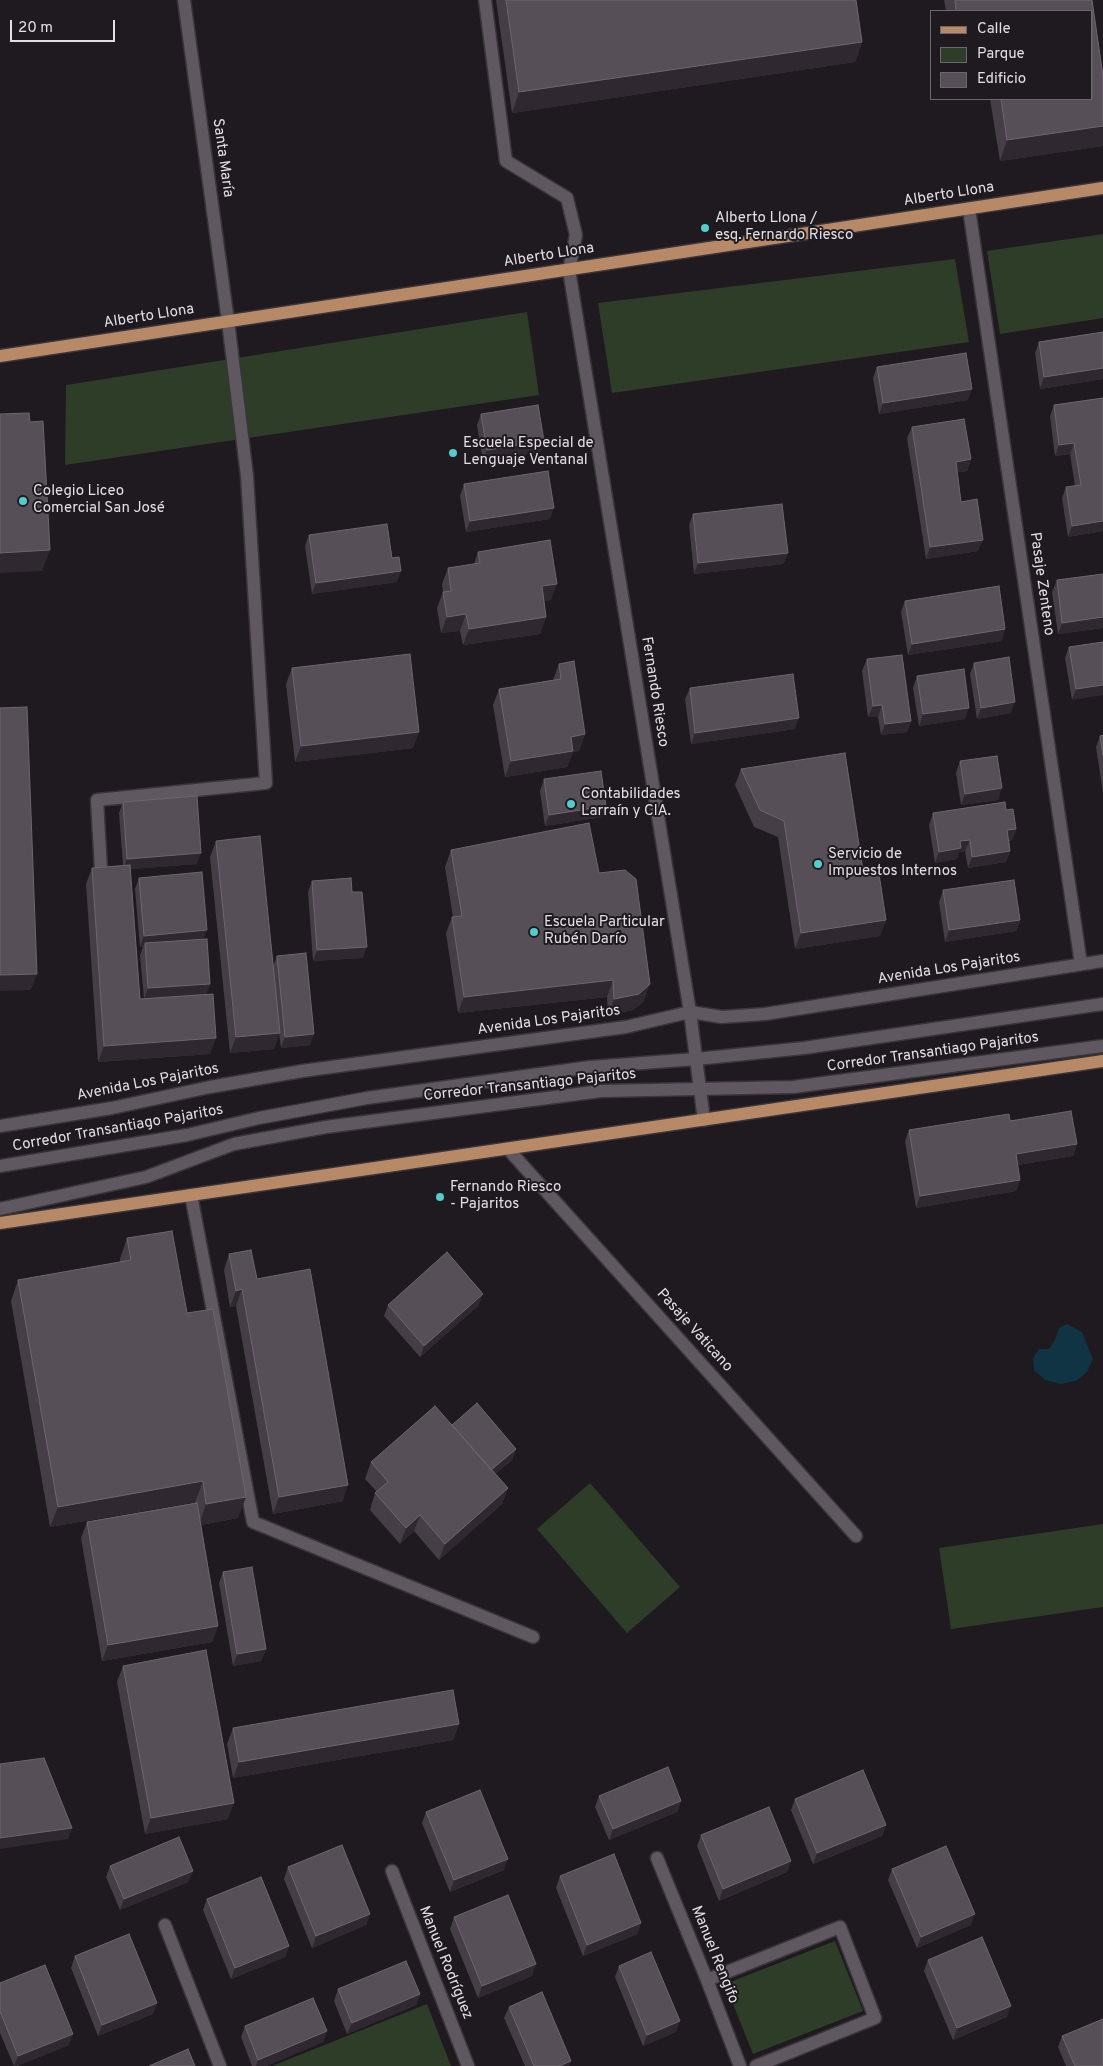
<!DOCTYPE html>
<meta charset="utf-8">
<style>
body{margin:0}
#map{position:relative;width:1103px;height:2066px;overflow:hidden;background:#1f1920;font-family:Overpass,sans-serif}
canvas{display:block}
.legend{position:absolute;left:930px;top:10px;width:162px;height:90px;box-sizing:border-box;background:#1f1920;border:1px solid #6d686e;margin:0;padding:6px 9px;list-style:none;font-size:15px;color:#e2dee3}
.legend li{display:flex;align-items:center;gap:10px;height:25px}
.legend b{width:25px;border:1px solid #6d686e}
.scale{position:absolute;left:10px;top:20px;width:105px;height:22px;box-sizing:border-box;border:2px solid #e2dee3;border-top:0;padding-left:6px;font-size:15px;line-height:18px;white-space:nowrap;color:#e2dee3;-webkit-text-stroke:4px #1f1920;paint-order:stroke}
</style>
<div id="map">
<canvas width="1103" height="2066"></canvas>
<ul class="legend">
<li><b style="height:6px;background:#b88967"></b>Calle</li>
<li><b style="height:14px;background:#2e3d27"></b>Parque</li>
<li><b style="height:14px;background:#564f57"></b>Edificio</li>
</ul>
<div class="scale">20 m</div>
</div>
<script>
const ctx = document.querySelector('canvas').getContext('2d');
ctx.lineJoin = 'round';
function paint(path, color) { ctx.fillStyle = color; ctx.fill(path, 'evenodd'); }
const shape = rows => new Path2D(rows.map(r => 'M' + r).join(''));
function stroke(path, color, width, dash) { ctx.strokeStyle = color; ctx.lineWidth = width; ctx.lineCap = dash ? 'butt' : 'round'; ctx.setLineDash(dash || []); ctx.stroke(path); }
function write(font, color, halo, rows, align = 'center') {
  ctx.font = font + ' Overpass,sans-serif'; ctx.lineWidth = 4; ctx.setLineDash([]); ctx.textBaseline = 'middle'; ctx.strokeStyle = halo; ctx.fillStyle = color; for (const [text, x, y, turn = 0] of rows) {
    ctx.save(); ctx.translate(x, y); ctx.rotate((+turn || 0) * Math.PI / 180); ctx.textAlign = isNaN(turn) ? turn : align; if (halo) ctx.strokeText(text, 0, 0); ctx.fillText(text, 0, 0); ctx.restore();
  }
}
paint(shape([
 [1103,234,1103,318,1000,334,987,251],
 [955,259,969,342,612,393,598,303],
 [527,312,539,395,65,465,66,385],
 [590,1483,680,1587,627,1633,537,1529],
 [1103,1524,1103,1607,951,1629,939,1548],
 [835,1941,863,2011,753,2054,725,1984],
 [427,2004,451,2066,272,2066]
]), '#2e3d27');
paint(shape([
 [1067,1324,1082,1332,1093,1359,1087,1372,1076,1381,1061,1384,1045,1380,1034,1370,1033,1358,1039,1349,1049,1349,1055,1340,1059,1328]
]), '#113444');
const lane = shape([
 [485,0,506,161,567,198,576,235,569,270],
 [101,870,97,800,266,783,247,476,228,321],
 [0,1166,187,1135,259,1118,367,1098,590,1067,696,1059,804,1048,1103,1004],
 [191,1195,253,1522,533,1637],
 [0,1209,146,1177,234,1144,326,1127,601,1091,793,1087,1103,1046]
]);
const street = shape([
 [184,0,228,321],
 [969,209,1081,964],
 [569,270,690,1012,704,1120],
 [0,1126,112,1108,210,1087,302,1071,626,1027,690,1012,722,1017,765,1014,1103,961],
 [508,1149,856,1536],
 [657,1858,707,1980,740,2066],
 [392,1871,468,2066],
 [165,1925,220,2066],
 [707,1980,840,1927,875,2018,756,2066]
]);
const primary = shape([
 [0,356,1103,188],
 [0,1223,1103,1061]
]);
stroke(lane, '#39353a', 15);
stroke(street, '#39353a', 15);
stroke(primary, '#39353a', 15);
stroke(lane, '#5f5861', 12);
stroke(street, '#5f5861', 12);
stroke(primary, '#b88967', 12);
paint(shape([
 [496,0,856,0,862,42,855,62,512,113],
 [944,0,1092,0,1103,76,1103,146,1000,161,990,99,1092,99,1092,11,946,11],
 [1103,332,1103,379,1040,389,1035,353,1039,342],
 [877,367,968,400,879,414,873,378],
 [1103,398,1103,531,1068,537,1062,498,1066,487,1075,486,1070,454,1055,456,1050,416,1054,405],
 [481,414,544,441,540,452,483,461,477,425],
 [912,427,971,459,967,471,957,472,961,502,978,551,926,559,907,438],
 [464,484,550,519,466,532,460,496],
 [693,514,788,553,783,564,694,574,689,525],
 [309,535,392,558,397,582,312,594,305,546],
 [478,552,551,600,544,601,546,617,540,634,463,645,460,631,441,633,437,608,443,592,442,584,448,568,474,564],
 [1103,574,1103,628,1058,634,1052,592,1057,580],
 [905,601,1005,629,1001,641,908,655,901,612],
 [1103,642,1072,700,1065,658,1069,647],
 [867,659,911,721,907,732,881,735,878,717,868,717,862,671],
 [974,663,1011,713,977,719,970,674],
 [559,664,585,734,579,751,573,752,567,767,505,777,493,705,499,689,553,680],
 [292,668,413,748,295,762,286,684],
 [917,676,965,719,919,726,913,688],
 [690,688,795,729,691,744,685,699],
 [1103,735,1103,793,1096,747,1100,736],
 [960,761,998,800,961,805,956,773],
 [741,769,886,920,880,936,795,949,778,837,754,827,735,785],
 [544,779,606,806,602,817,545,826,540,791],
 [123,802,197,864,130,869,140,999,144,999,140,955,143,947,140,947,135,889,139,878,203,939,210,984,206,994,210,1054,98,1062,86,884,92,868,123,865,119,813],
 [1006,810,1016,829,1012,840,1009,841,1010,851,1006,862,968,868,965,851,959,852,957,859,935,863,929,825,933,813],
 [216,841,276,1003,273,967,277,956,310,1045,281,1048,279,1033,274,1049,230,1053,210,857],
 [451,850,599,873,644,1001,633,1010,608,1015,607,997,458,1013,446,933,452,917,453,917,445,867],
 [312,881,352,892,363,958,313,961,308,892],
 [943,890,1020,920,1016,931,945,942,939,902],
 [1010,1121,1077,1144,1073,1156,1017,1165,1020,1180,1016,1191,916,1208,905,1141,909,1130],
 [127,1238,187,1313,238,1518,201,1525,218,1626,212,1642,102,1661,81,1538,87,1522,195,1503,195,1502,50,1527,11,1301,18,1280,120,1262,120,1259],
 [229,1254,257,1279,343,1501,273,1514,236,1306,230,1307,224,1270],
 [388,1305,479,1305,420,1357,384,1316],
 [452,1425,516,1449,512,1460,495,1474,508,1488,502,1504,439,1560,414,1531,400,1544,370,1510,375,1493,377,1492,365,1479,371,1462],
 [223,1572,266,1649,261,1661,233,1666,219,1583],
 [123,1666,228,1819,145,1834,117,1682],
 [459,1724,453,1740,233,1778,227,1744,233,1728],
 [599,1796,681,1801,677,1812,609,1840,595,1807],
 [795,1799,886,1825,882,1836,813,1864,791,1810],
 [426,1812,504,1870,450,1892,422,1823],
 [701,1835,791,1861,787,1872,719,1901,697,1846],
 [110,1866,193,1871,188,1882,120,1910,106,1877],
 [288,1867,370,1914,366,1925,312,1948,284,1879],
 [892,1869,971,1925,917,1948,888,1880],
 [560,1876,641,1923,637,1934,583,1956,556,1888],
 [207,1899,289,1946,285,1957,231,1979,203,1910],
 [454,1917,532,1976,478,1998,450,1929],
 [75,1956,153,2014,98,2036,71,1968],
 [928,1960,1007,2017,953,2040,924,1971],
 [619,1966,676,2032,643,2046,615,1977],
 [0,1983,69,2045,17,2066,14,2066,0,2033],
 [338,1989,420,1994,416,2005,347,2034,334,2001],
 [509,2007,571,2061,569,2066,525,2066,504,2018],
 [245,2026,327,2031,323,2042,266,2066,252,2066,241,2037],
 [1062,2036,1103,2066,1066,2066,1058,2047]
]), '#453e46');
paint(shape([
 [862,42,855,62,512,113,519,92],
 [1103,126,1103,146,1000,161,1007,140],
 [1103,368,1103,379,1040,389,1044,377],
 [972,389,968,400,879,414,883,403],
 [544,441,540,452,483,461,487,450],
 [1074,443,1070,454,1055,456,1059,445],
 [971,459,967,471,952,473,956,462],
 [554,508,550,519,466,532,470,521],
 [1103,521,1103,531,1068,537,1072,526],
 [983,540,978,551,926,559,930,547],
 [50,550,42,571,0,573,0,553],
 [788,553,783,564,694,574,698,563],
 [401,571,397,582,312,594,316,583],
 [557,584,551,600,536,602,542,586],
 [466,614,460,631,441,633,447,617],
 [546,617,540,634,463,645,469,629],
 [1103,617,1103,628,1058,634,1062,623],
 [1005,629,1001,641,908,655,912,644],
 [1103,685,1103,695,1072,700,1076,689],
 [1015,702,1011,713,977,719,981,708],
 [882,705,878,717,868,717,873,706],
 [969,708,965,719,919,726,923,714],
 [799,718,795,729,691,744,695,733],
 [911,721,907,732,881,735,885,724],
 [419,732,413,748,295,762,301,746],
 [585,734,579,751,573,752,567,767,505,777,511,761,571,737],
 [1002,788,998,800,961,805,965,794],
 [606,806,602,817,545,826,549,815],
 [1016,829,1012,840,1003,841,1007,830],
 [970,840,965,851,959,852,957,859,935,863,939,852,960,841],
 [1010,851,1006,862,968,868,972,857],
 [201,853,197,864,123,870,127,859],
 [886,920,880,936,795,949,801,933],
 [1020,920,1016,931,945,942,949,930],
 [207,930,203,942,145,943,143,947,140,947,144,936],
 [367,947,363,958,313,961,317,950],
 [37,974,31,990,0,991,0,975],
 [613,980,607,997,458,1013,464,997],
 [210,984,206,995,144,999,148,988],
 [650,984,644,1001,633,1010,608,1015,614,999],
 [280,1033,274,1049,230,1053,236,1037],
 [314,1034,310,1045,281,1048,285,1037],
 [216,1038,210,1054,98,1062,104,1046],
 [1077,1144,1073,1156,1011,1166,1016,1154],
 [1020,1180,1016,1191,916,1208,920,1196],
 [242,1289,236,1306,230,1307,236,1291],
 [483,1294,479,1305,420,1357,424,1346],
 [516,1449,512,1460,486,1482,490,1471],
 [203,1481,195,1502,50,1527,58,1507],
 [348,1485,343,1501,273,1514,279,1497],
 [508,1488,502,1504,439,1560,445,1544],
 [246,1497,238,1518,199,1525,206,1504],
 [420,1515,414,1531,400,1544,406,1528],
 [218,1626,212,1642,102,1661,108,1645],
 [266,1649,261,1661,233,1666,237,1654],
 [459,1724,453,1740,233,1778,239,1762],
 [681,1801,677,1812,609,1840,613,1829],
 [234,1803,228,1819,145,1834,151,1818],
 [886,1825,882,1836,813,1864,817,1853],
 [72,1828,68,1839,0,1849,0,1838],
 [508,1859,504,1870,450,1892,454,1880],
 [791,1861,787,1872,719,1901,723,1889],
 [193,1871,188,1882,120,1910,124,1899],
 [370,1914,366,1925,312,1948,316,1936],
 [975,1914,971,1925,917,1948,921,1937],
 [641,1923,637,1934,583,1956,587,1945],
 [289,1946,285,1957,231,1979,235,1968],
 [536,1964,532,1976,478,1998,482,1986],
 [420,1994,416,2005,347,2034,352,2023],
 [157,2003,153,2014,98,2036,102,2025],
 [1011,2006,1007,2017,953,2040,957,2028],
 [680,2021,676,2032,643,2046,647,2035],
 [327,2031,323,2042,266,2066,256,2066,258,2060],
 [73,2034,69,2045,17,2066,14,2066,18,2056],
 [571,2061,569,2066,559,2066]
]), '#2f2830');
const building = shape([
 [506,0,856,0,862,42,519,92,506,0],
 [955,0,1092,0,1103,76,1103,126,1007,140,1001,99,1092,99,1092,11,956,11,955,0],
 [1103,332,1103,368,1044,377,1039,342,1103,332],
 [966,353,972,389,883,403,877,367,966,353],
 [1103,398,1103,521,1072,526,1066,487,1081,485,1074,443,1059,445,1054,405,1103,398],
 [538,405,544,441,487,450,481,414,538,405],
 [29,413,30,422,43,421,50,550,0,553,0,414,29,413],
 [964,419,971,459,956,462,961,502,977,499,983,540,930,547,912,427,964,419],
 [548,471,554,508,470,521,464,484,548,471],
 [782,504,788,553,698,563,693,514,782,504],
 [387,524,392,558,399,557,401,571,316,583,309,535,387,524],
 [550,540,557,584,542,586,546,617,469,629,466,614,447,617,443,592,451,591,448,568,480,563,478,552,550,540],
 [1103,574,1103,617,1062,623,1057,580,1103,574],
 [999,586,1005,629,912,644,905,601,999,586],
 [1103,642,1103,685,1076,689,1069,647,1103,642],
 [410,654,419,732,301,746,292,668,410,654],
 [902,655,911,721,885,724,882,705,873,706,867,659,902,655],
 [1009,657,1015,702,981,708,974,663,1009,657],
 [574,661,585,734,571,737,573,751,511,761,499,689,561,679,559,664,574,661],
 [964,669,969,708,923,714,917,676,964,669],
 [793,674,799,718,695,733,690,688,793,674],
 [27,707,37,974,0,975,0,708,27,707],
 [1103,735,1103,755,1100,736,1103,735],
 [845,753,864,877,879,874,886,920,801,933,784,821,760,810,741,769,845,753],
 [997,756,1002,788,965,794,960,761,997,756],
 [601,771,606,806,549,815,544,779,601,771],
 [197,796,201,853,127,859,123,802,197,796],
 [1005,802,1006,810,1013,809,1016,829,1007,830,1010,851,972,857,970,840,960,841,961,848,939,852,933,813,1005,802],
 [589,823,599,873,625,870,636,879,650,984,639,994,614,999,613,980,464,997,452,917,462,916,451,850,589,823],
 [260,836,280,1033,236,1037,216,841,260,836],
 [130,865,140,999,213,994,216,1038,104,1046,92,868,130,865],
 [202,872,207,930,144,936,139,878,202,872],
 [351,878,352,892,362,892,367,947,317,950,312,881,351,878],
 [1014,880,1020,920,949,930,943,890,1014,880],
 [207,939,210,984,148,988,145,943,207,939],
 [306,953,314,1034,285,1037,277,956,306,953],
 [1071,1111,1077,1144,1016,1154,1020,1180,920,1196,909,1130,1009,1114,1010,1121,1071,1111],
 [172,1231,187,1313,213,1309,246,1497,206,1504,203,1481,58,1507,18,1280,131,1260,127,1238,172,1231],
 [251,1250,257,1279,310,1269,348,1485,279,1497,242,1289,236,1291,229,1254,251,1250],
 [447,1252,483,1294,424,1346,388,1305,447,1252],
 [477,1403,516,1449,491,1470,452,1425,477,1403],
 [435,1406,508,1488,445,1544,420,1515,406,1528,375,1493,388,1482,371,1462,435,1406],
 [197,1503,218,1626,108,1645,87,1522,197,1503],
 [252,1567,266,1649,237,1654,223,1572,252,1567],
 [206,1650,234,1803,151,1818,123,1666,206,1650],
 [453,1690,459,1724,239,1762,233,1728,453,1690],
 [44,1758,72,1828,0,1838,0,1764,44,1758],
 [668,1767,681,1801,613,1829,599,1796,668,1767],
 [863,1770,886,1825,817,1853,795,1799,863,1770],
 [480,1790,508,1859,454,1880,426,1812,480,1790],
 [769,1807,791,1861,723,1889,701,1835,769,1807],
 [179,1837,193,1871,124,1899,110,1866,179,1837],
 [342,1845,370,1914,316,1936,288,1867,342,1845],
 [946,1846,975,1914,921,1937,892,1869,946,1846],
 [614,1854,641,1923,587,1945,560,1876,614,1854],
 [261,1877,289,1946,235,1968,207,1899,261,1877],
 [508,1895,536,1964,482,1986,454,1917,508,1895],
 [129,1934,157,2003,102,2025,75,1956,129,1934],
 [982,1937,1011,2006,957,2028,928,1960,982,1937],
 [651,1952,680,2021,647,2035,619,1966,651,1952],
 [406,1961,420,1994,352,2023,338,1989,406,1961],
 [45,1965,73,2034,18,2056,0,2011,0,1983,45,1965],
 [542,1992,571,2061,559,2066,534,2066,509,2007,542,1992],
 [313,1998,327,2031,258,2060,245,2026,313,1998],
 [1103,2019,1103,2066,1075,2066,1062,2036,1103,2019],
 [188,2049,195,2066,149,2066,188,2049]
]);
paint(building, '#564f57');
stroke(building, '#6c666d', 1);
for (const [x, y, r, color] of [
 [705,228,5,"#53cdcb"],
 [453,453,5,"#53cdcb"],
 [23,501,5,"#53cdcb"],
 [571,804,5,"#53cdcb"],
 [818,864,5,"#53cdcb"],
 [534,932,5,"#53cdcb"],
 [440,1197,5,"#53cdcb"]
]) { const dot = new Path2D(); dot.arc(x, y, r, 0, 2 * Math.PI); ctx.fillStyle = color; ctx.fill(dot); stroke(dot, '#1f1920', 2); }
write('15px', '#e2dee3', '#1f1920', [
 ["Santa María",222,158,82],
 ["Alberto Llona",949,195,-9],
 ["Alberto Llona",549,256,-9],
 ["Alberto Llona",149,317,-9],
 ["Pasaje Zenteno",1041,584,82],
 ["Fernando Riesco",654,692,81],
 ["Avenida Los Pajaritos",949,969,-9],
 ["Avenida Los Pajaritos",549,1021,-8],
 ["Corredor Transantiago Pajaritos",933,1053,-8],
 ["Avenida Los Pajaritos",148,1083,-11],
 ["Corredor Transantiago Pajaritos",530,1086,-6],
 ["Corredor Transantiago Pajaritos",118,1129,-10],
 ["Pasaje Vaticano",694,1331,48],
 ["Manuel Rengifo",714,1955,68],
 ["Manuel Rodríguez",445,1963,68]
]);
write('15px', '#e2dee3', '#1f1920', [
 ["Alberto Llona /",715,219],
 ["esq. Fernardo Riesco",715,236],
 ["Escuela Especial de",463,444],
 ["Lenguaje Ventanal",463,461],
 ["Colegio Liceo",33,492],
 ["Comercial San José",33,509],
 ["Contabilidades",581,795],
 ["Larraín y CIA.",581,812],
 ["Servicio de",828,855],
 ["Impuestos Internos",828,872],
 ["Escuela Particular",544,923],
 ["Rubén Darío",544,940],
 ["Fernando Riesco",450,1188],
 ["- Pajaritos",450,1205]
], 'left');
</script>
